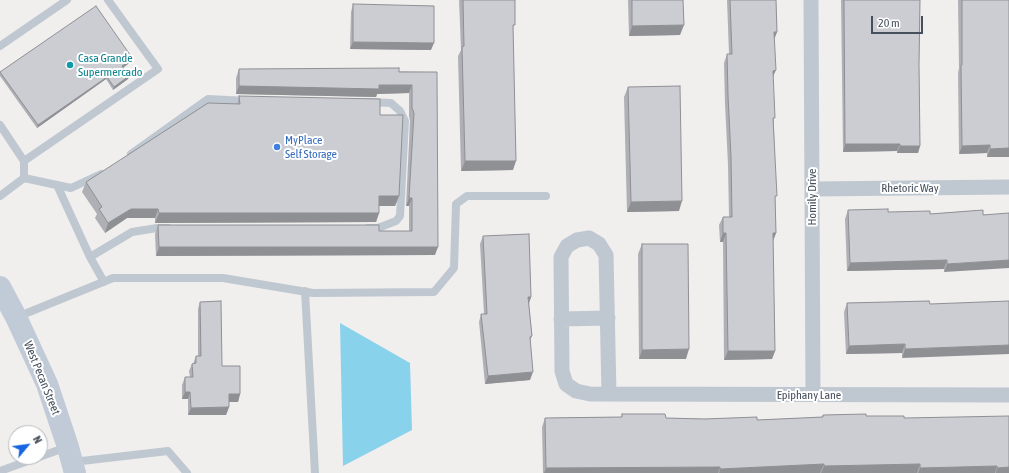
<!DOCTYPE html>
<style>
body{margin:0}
#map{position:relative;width:1009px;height:473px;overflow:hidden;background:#f1eeee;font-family:"Asap Condensed",sans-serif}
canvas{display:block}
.north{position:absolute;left:8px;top:425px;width:40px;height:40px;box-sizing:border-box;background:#fff;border:1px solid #b5b9be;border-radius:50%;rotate:61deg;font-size:11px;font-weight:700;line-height:16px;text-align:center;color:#46505c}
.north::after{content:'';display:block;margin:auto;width:14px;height:18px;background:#1865e1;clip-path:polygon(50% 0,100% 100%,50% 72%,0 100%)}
.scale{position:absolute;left:871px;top:16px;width:52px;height:18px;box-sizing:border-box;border:2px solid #46505c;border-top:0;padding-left:5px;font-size:12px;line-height:14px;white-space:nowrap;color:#46505c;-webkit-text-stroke:3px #fff;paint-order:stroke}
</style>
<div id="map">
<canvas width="1009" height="473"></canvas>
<div class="north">N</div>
<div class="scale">20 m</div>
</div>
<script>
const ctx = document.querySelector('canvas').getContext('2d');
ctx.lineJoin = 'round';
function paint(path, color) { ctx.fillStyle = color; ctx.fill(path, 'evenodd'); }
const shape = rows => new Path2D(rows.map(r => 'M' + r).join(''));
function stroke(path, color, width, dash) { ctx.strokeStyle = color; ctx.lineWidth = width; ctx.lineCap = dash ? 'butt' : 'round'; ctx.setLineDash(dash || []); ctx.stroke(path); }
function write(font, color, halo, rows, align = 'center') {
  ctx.font = font + ' "Asap Condensed",sans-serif'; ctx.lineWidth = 4; ctx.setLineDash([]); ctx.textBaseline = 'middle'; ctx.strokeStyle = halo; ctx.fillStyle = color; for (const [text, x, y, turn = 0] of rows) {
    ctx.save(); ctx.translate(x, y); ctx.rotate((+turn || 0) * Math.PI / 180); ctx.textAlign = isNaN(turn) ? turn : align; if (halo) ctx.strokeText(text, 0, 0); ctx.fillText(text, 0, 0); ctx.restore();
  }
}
paint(shape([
 [340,323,410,363,412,430,343,466]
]), '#89d2ec');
stroke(shape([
 [0,46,67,0],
 [0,125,24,161,24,178,0,196],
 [131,154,208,99,248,101],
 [24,161,158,69,108,0],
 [24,178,71,188,101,174],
 [57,185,90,257],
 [368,228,378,228,396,221,400,216,405,121,400,111,391,103,369,102],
 [104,282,90,257,132,232,157,228,168,228],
 [305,291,315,473],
 [17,317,113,278,223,278,313,293,434,292,454,268,456,204,467,196,546,196],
 [73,462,168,451,187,473],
 [0,471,67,447]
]), '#bfc8d0', 8);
stroke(shape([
 [811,0,813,395],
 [812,189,1009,187],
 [561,319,608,318],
 [609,394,606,255,599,244,589,238,577,240,567,246,561,257,562,371,566,384,576,391,590,394,1009,395]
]), '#bfc8d0', 15);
stroke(shape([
 [0,287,16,317,47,384,68,447,75,473]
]), '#c1cad7', 22);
paint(shape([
 [459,0,515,0,513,31,513,170,461,171,458,56,461,50],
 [628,0,683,0,680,35,629,36],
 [727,0,776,0,777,32,774,39,773,77,776,233,773,241,775,351,772,359,724,360,723,242,720,242,719,225,723,217,729,217,728,165,725,104,724,63,727,54,729,54],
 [841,0,920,0,919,64,920,146,918,153,897,153,897,151,843,152],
 [958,0,1009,0,1009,157,987,157,987,153,959,154,958,73,959,68],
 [353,4,431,50,350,49,351,12],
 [133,59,132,61,123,68,129,76,128,79,113,90,106,79,37,128,0,76,0,72],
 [239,69,437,72,435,255,156,256,155,234,158,225,379,231,409,231,409,206,406,206,410,121,409,116,409,93,377,94,376,97,236,94,236,78],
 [628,87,679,211,627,212,624,97],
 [239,96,380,115,399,196,395,206,379,206,379,213,376,222,155,223,155,218,127,218,105,233,95,218,97,214,82,192,86,182,237,104],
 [848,210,930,214,983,210,944,272,944,269,847,271,845,219],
 [483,236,531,297,529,304,532,336,530,341,530,380,485,384,479,322,481,314,484,314,480,244],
 [642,244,686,359,639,359,638,254],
 [929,301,902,358,902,353,846,354,844,312,847,303],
 [200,302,222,366,240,394,238,402,229,402,229,407,226,415,188,415,188,399,182,399,182,385,185,377,190,377,189,371,192,364,193,364,196,356,198,356,198,309],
 [622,414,666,418,757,420,822,417,823,415,904,418,1009,473,543,473,542,427,545,418,621,417]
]), '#afb0b5');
paint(shape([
 [684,25,680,35,629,36,632,26],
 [774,32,777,32,774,40],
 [353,42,434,43,431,50,350,49],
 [133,59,132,61,121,69,122,66],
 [776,70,772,79,773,71],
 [129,76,128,79,113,90,114,87],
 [107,77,106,79,37,128,38,125],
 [412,85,409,93,377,94,376,97,236,94,239,86],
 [845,144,900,144,897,151,843,152],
 [990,145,987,153,959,154,962,146],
 [900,146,920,146,918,153,897,153],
 [1009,148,1009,157,987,157,990,149],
 [465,161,516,161,513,170,461,171],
 [379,196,399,196,395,206,375,206],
 [409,198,412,198,409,206,406,206],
 [682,201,679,211,627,212,631,202],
 [131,209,158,209,155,218,127,218,105,233,108,223],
 [159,213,379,213,376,222,155,223],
 [723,233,726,233,723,242,720,242],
 [773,233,776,233,773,241],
 [159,247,438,247,435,255,156,256],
 [947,260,944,269,847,271,850,263],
 [1009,260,1009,268,944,272,947,264],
 [528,297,531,297,528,305],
 [905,344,902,353,846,354,849,346],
 [1009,345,1009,354,902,358,905,349],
 [689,349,686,359,639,359,642,350],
 [728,351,775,351,772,359,724,360],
 [533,372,530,380,485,384,488,376],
 [185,392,190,392,188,399,182,399],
 [229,394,240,394,238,402,226,402],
 [229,407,226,415,188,415,191,408],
 [824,464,820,473,719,473,720,469],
 [920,464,917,473,821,473,824,466],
 [997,466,995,473,918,473,920,468],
 [720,467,718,473,544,473,546,468],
 [1009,467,1009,473,996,473,997,468]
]), '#8e9094');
const building = shape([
 [463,0,515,0,515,25,513,25,516,161,465,161,462,47,464,46,463,0],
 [632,0,683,0,684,25,632,26,632,0],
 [730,0,776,0,777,32,774,32,776,70,773,71,775,118,773,118,777,196,775,196,776,233,773,233,775,351,728,351,726,233,723,233,723,217,732,217,731,157,728,95,727,54,732,54,730,0],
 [844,0,920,0,919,64,920,146,900,146,900,144,845,144,844,0],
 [962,0,1009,0,1009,148,990,149,990,145,962,146,961,65,962,65,962,0],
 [353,4,434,6,434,43,353,42,353,4],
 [96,6,133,59,122,66,129,76,114,87,107,77,38,125,0,72,96,6],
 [399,68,399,72,437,72,438,247,159,247,158,225,379,225,379,231,412,231,412,198,409,198,414,113,412,108,412,85,379,85,379,89,239,86,239,69,399,68],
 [680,86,682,201,631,202,628,87,680,86],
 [239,96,380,99,380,115,403,115,399,196,379,196,379,213,159,213,158,209,131,209,108,223,99,209,102,207,86,182,208,103,240,104,239,96],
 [888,209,888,212,930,211,930,214,983,210,983,215,1009,213,1009,260,947,264,947,260,850,263,848,210,888,209],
 [529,234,531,297,528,297,532,336,530,337,533,372,488,376,481,314,487,314,483,236,529,234],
 [642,244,688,244,689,349,642,350,642,244],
 [221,301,222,366,240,366,240,394,229,394,229,407,191,408,190,392,185,392,185,377,193,377,192,364,196,363,196,356,201,356,200,302,221,301],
 [929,301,930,304,1009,301,1009,345,905,349,905,344,849,346,847,303,929,301],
 [622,414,665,414,666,418,704,419,757,417,757,420,823,417,823,415,866,414,866,416,904,416,904,418,1009,416,1009,467,997,468,997,466,920,468,920,464,824,466,824,464,720,469,720,467,546,468,545,418,622,417,622,414]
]);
paint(building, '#cbcdd3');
stroke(building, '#8e9094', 1);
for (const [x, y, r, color] of [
 [70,65,4,"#0f9aa8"],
 [277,147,4,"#3f7fe0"]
]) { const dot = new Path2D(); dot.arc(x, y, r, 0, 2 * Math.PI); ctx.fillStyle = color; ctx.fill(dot); stroke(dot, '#fff', 1.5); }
write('12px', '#0d838f', '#fff', [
 ["Casa Grande",78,58],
 ["Supermercado",78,72]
], 'left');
write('12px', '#366cbe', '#fff', [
 ["MyPlace",285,140],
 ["Self Storage",285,154]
], 'left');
write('12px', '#46505c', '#fff', [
 ["Rhetoric Way",910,188],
 ["Homily Drive",812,197,-90],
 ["West Pecan Street",42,378,68],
 ["Epiphany Lane",809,395]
]);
</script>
